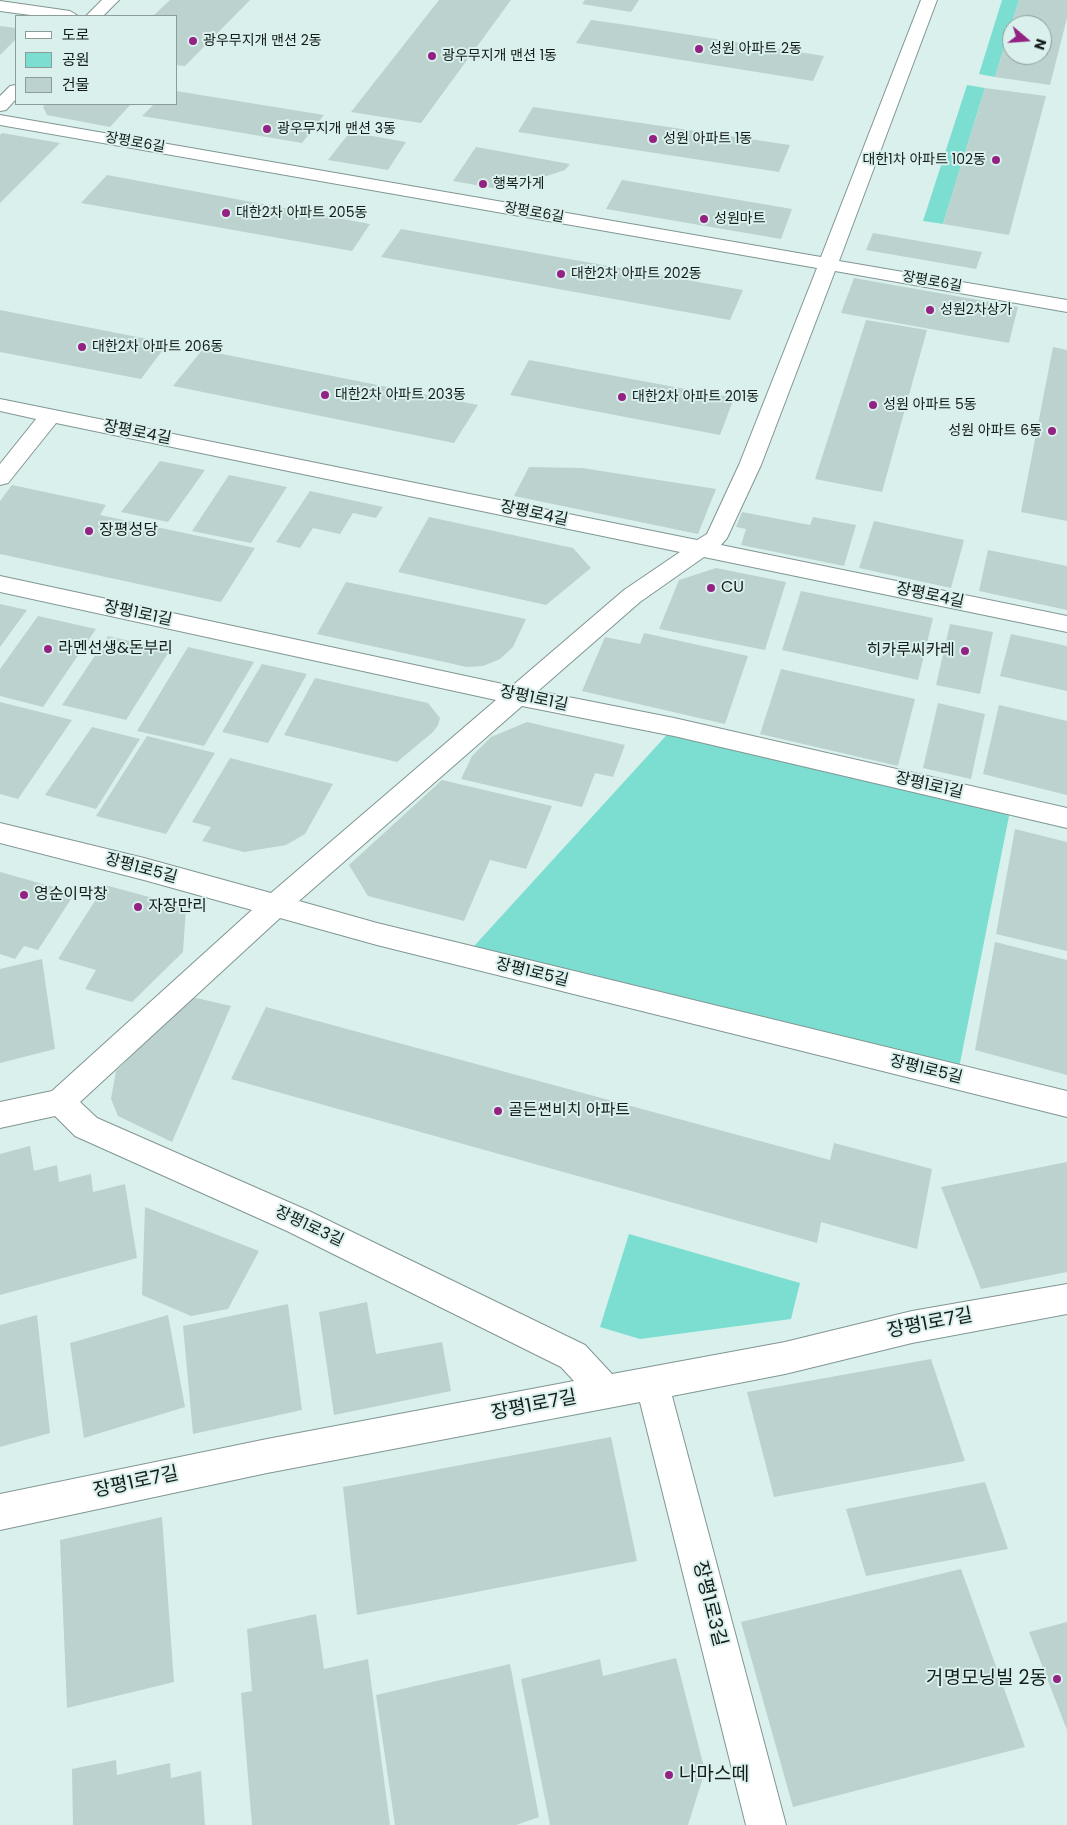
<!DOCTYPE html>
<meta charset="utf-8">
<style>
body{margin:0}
#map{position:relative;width:1067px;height:1825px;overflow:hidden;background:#daf0ec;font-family:Poppins,"Noto Sans KR",sans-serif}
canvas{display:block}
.legend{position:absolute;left:15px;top:15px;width:162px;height:90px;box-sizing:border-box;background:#daf0ec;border:1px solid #8b9c99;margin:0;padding:6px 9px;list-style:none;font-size:15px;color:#151d1c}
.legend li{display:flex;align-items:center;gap:10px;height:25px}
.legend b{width:25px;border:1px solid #8b9c99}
.north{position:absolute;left:1002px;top:15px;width:50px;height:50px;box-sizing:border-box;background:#daf0ec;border:1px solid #8b9c99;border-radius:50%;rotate:108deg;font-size:14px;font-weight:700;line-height:20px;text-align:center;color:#151d1c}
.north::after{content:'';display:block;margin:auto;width:18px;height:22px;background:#932282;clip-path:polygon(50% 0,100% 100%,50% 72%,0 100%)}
</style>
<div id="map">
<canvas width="1067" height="1825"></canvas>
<ul class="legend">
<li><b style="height:6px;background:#fff"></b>도로</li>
<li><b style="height:14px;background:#7cded1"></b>공원</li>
<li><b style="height:14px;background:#bcd2ce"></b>건물</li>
</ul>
<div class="north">N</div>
</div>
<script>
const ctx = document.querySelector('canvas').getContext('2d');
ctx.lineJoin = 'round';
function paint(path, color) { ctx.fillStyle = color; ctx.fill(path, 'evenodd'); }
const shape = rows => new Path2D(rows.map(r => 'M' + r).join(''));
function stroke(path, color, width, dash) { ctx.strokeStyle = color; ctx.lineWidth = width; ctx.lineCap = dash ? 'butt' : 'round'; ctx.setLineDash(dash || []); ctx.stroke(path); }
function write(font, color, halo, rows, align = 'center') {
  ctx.font = font + ' Poppins,"Noto Sans KR",sans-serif'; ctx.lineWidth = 4; ctx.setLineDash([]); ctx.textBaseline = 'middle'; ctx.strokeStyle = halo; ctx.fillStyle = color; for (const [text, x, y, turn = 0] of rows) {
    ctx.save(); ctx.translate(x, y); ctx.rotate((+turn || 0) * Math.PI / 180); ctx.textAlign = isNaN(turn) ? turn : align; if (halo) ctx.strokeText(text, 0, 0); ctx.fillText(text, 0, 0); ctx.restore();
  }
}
paint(shape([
 [1002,0,1019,0,995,77,979,74],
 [967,85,985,88,943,224,923,221],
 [674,727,1011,806,957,1078,465,956],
 [629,1234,800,1283,791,1319,640,1339,600,1327]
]), '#7cded1');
paint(shape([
 [170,0,250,0,185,66,176,65,176,16,153,16],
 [439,0,511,0,421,123,351,112],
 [585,0,639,0,631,12,582,4],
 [1019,0,1067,0,1067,18,1050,85,995,77],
 [1012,25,1042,25,1042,55,1012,55],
 [591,20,627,25,824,56,813,81,576,43],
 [0,26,16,28,16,39,0,55],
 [985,88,1046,96,1009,235,943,224],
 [176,91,324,115,302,143,142,116,154,104,176,104],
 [45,104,131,104,110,127,47,115,43,107],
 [533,107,790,145,779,172,518,132],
 [350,132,406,142,388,170,328,160],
 [2,133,60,143,0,203,0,135],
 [476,147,570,164,565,170,504,190,453,181],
 [107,175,370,224,352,251,81,203],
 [622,180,792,209,781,239,606,209],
 [401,229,743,290,730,320,381,257],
 [873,233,982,252,976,269,866,250],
 [854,278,1018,307,1009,343,841,313],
 [0,310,168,343,141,379,0,352],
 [866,320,927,330,882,492,815,479],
 [1053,347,1067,350,1067,521,1021,512],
 [202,350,478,405,454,443,173,386],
 [529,360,734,398,720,435,510,395],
 [160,461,205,470,168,522,121,512],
 [529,467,582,468,716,489,698,534,514,496],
 [229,475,287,487,251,543,192,531],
 [12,485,106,505,100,515,255,548,221,602,0,554,0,501],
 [310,491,383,507,376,518,353,513,340,534,313,528,300,548,276,542],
 [742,512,810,525,813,517,856,525,844,566,741,545,746,529,736,527],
 [429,517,573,548,591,568,546,605,398,572],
 [874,521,964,540,951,588,859,568],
 [988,550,1067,566,1067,610,979,591],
 [716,568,786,582,765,650,659,629,679,580],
 [346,582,526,619,513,647,500,659,483,666,467,667,317,634],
 [801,591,933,618,918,680,782,650],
 [0,604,27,610,0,647],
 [38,616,96,629,43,707,0,696,0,669],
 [950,624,993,632,980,694,936,685],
 [644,633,748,656,725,724,582,691,605,637,640,644],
 [1011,634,1067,646,1067,691,1000,676],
 [108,636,170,650,126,720,62,705],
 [188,647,254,662,204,746,137,731],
 [262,664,307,674,268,743,222,732],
 [781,669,915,699,898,766,760,734],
 [315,678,428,703,440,718,438,725,433,732,397,762,284,735],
 [0,702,72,720,18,799,0,794],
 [938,703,985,714,971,779,923,768],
 [999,705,1067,721,1067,795,983,774],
 [527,722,625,745,613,777,595,773,582,807,461,779,472,756,491,737],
 [92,727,140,739,96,809,45,795],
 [147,736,215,753,166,834,96,816],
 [230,758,333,784,305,834,286,845,244,852,202,841,211,827,192,822],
 [442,780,552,806,526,869,490,860,464,921,368,896,349,865],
 [1015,829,1067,842,1067,951,996,934],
 [0,872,75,893,38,950,24,946,15,959,0,954],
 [105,885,186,907,183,952,132,1002,85,989,96,970,58,959],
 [995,942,1067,960,1067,1075,975,1050],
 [42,959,55,1049,0,1063,0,969],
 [192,997,231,1006,172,1142,118,1116,111,1099,116,1071],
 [266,1007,830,1160,834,1143,932,1169,917,1249,821,1222,817,1243,231,1079],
 [30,1146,34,1171,57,1165,59,1182,91,1174,93,1192,125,1184,137,1258,0,1295,0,1154],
 [1067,1162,1067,1272,981,1289,941,1187],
 [145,1207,259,1251,228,1309,191,1316,142,1295],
 [367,1302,376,1354,442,1342,451,1391,334,1415,319,1312],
 [288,1304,302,1410,193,1434,183,1326],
 [37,1315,50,1433,0,1447,0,1325],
 [168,1315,185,1407,84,1438,70,1343],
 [931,1359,965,1461,774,1497,747,1392],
 [611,1437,637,1561,357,1615,343,1487],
 [985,1482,1008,1549,866,1576,846,1509],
 [162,1517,174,1682,67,1708,60,1540],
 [961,1569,1025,1747,793,1807,741,1622],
 [316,1614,324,1669,368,1659,390,1825,252,1825,241,1693,252,1691,247,1629],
 [1067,1622,1067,1730,1029,1632],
 [676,1658,705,1771,688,1825,550,1825,521,1679,600,1659,603,1676],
 [510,1664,539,1817,516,1825,395,1825,376,1695],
 [116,1760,117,1775,170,1763,171,1778,201,1771,205,1825,73,1825,72,1769]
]), '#bcd2ce');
const minor = shape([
 [921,0,937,0,839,261,1067,300,1067,312,835,271,761,465,727,538,721,545,1067,616,1067,632,704,557,640,602,538,691,674,718,1067,808,1067,828,674,736,522,706,299,901,377,923,1067,1091,1067,1117,377,945,280,918,80,1102,97,1118,309,1211,585,1345,612,1374,785,1342,912,1311,1067,1284,1067,1314,912,1343,785,1374,672,1396,786,1825,746,1825,640,1402,267,1473,0,1530,0,1494,267,1439,574,1381,561,1367,287,1231,75,1136,55,1116,0,1128,0,1102,52,1091,252,910,144,880,0,843,0,823,144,858,271,893,496,700,0,592,0,576,512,686,624,590,680,552,56,423,8,483,0,485,0,464,36,419,0,411,0,399,697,540,707,534,739,465,817,268,0,125,0,115,821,257,921,0],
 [0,1,70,11,78,16,38,16,0,11,0,1]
]);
const tertiary = shape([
 [102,0,119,0,103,16,86,16,102,0],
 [16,85,16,99,6,110,0,111,0,96,10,86,16,85]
]);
stroke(minor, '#819693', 2);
stroke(tertiary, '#819693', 2);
paint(minor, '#fff');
paint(tertiary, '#fff');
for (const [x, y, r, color] of [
 [193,41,5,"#932282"],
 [699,49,5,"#932282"],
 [432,56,5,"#932282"],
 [267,129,5,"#932282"],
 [653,139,5,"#932282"],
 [996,160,5,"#932282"],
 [483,184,5,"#932282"],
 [226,213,5,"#932282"],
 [704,219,5,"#932282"],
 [561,274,5,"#932282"],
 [930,310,5,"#932282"],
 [82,347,5,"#932282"],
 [325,395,5,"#932282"],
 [622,397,5,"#932282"],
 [873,405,5,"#932282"],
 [1052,431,5,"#932282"],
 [89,531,5,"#932282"],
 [711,588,5,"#932282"],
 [48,649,5,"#932282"],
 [965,651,5,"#932282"],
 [24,895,5,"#932282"],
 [138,907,5,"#932282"],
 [498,1111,5,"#932282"],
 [1057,1679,5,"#932282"],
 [669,1775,5,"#932282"]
]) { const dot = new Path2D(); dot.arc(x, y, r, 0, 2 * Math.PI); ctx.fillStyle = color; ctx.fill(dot); stroke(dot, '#daf0ec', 2); }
write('14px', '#151d1c', '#daf0ec', [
 ["광우무지개 맨션 2동",203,41],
 ["성원 아파트 2동",709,49],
 ["광우무지개 맨션 1동",442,56],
 ["광우무지개 맨션 3동",277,129],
 ["성원 아파트 1동",663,139],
 ["대한1차 아파트 102동",986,160,"right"],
 ["행복가게",493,184],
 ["대한2차 아파트 205동",236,213],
 ["성원마트",714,219],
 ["대한2차 아파트 202동",571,274],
 ["성원2차상가",940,310],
 ["대한2차 아파트 206동",92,347],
 ["대한2차 아파트 203동",335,395],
 ["대한2차 아파트 201동",632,397],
 ["성원 아파트 5동",883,405],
 ["성원 아파트 6동",1042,431,"right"]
], 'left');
write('14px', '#151d1c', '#daf0ec', [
 ["장평로6길",135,143,10],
 ["장평로6길",534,213,10],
 ["장평로6길",932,282,10]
]);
write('16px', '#151d1c', '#daf0ec', [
 ["장평로4길",137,433,11],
 ["장평로4길",534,514,12],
 ["장평로4길",930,596,12],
 ["장평1로1길",138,614,12],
 ["장평1로1길",534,699,12],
 ["장평1로1길",929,786,13],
 ["장평1로5길",141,869,15],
 ["장평1로5길",532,973,14],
 ["장평1로5길",926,1070,14],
 ["장평1로3길",309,1227,25]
]);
write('16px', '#151d1c', '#daf0ec', [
 ["장평성당",99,531],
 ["CU",721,588],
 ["라멘선생&돈부리",58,649],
 ["히카루씨카레",955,651,"right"],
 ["영순이막창",34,895],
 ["자장만리",148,907],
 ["골든썬비치 아파트",508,1111]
], 'left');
write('19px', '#151d1c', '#daf0ec', [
 ["장평1로7길",930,1324,-11],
 ["장평1로7길",534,1406,-11],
 ["장평1로7길",136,1483,-12],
 ["장평1로3길",709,1604,76]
]);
write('19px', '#151d1c', '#daf0ec', [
 ["거명모닝빌 2동",1047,1679],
 ["나마스떼",679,1775,"left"]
], 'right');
</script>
